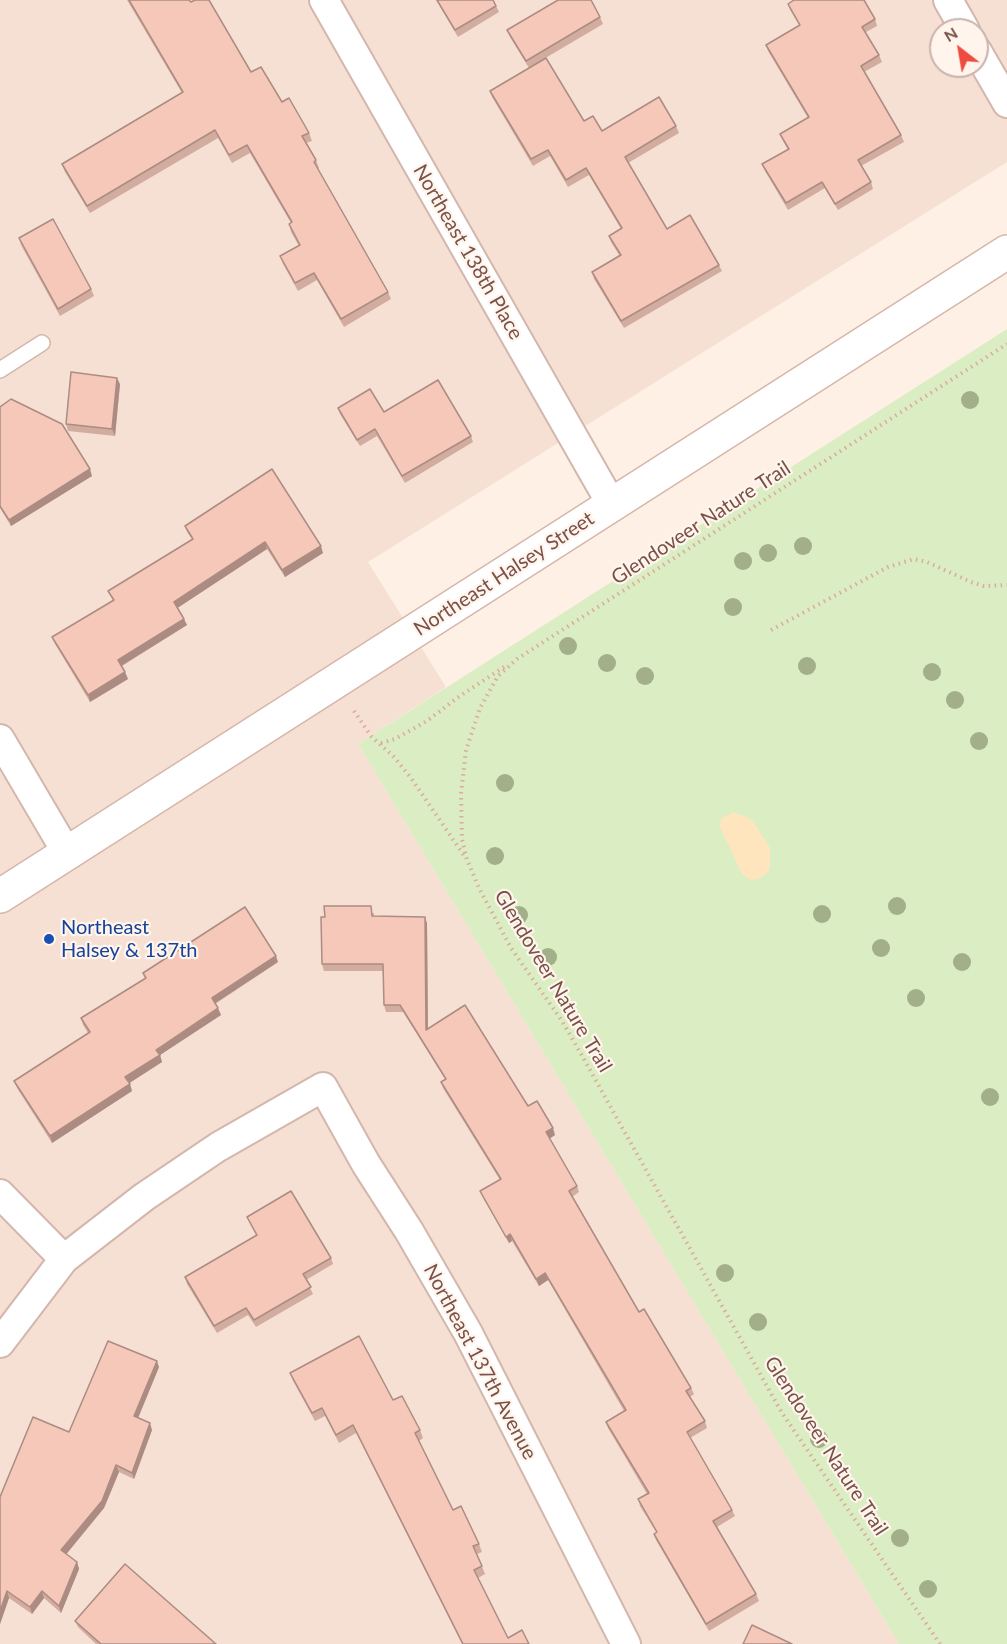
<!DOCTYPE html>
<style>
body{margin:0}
#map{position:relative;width:1007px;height:1644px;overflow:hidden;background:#fef0e5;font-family:Lato,sans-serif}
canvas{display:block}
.north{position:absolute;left:929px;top:18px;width:60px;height:60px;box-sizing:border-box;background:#fff5ed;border:2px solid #c9b3ab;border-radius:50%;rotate:329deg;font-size:16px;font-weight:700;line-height:24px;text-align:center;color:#795148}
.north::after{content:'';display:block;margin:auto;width:21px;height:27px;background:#f04b41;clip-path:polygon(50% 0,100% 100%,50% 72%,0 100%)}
</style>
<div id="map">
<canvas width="1007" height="1644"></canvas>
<div class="north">N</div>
</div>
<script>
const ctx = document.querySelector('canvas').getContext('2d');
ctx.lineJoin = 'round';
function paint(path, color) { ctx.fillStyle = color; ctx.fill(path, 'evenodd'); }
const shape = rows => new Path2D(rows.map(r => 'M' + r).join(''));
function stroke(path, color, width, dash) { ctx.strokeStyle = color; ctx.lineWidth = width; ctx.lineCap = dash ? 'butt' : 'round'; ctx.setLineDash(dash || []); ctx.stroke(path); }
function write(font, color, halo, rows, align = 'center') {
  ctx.font = font + ' Lato,sans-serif'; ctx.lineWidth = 4.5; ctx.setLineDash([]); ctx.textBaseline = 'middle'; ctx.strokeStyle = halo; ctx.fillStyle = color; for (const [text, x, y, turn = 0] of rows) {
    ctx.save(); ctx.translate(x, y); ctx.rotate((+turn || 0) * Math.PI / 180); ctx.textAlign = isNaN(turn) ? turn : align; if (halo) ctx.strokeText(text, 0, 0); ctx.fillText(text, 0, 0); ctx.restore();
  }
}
paint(shape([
 [0,0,1007,0,1007,162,368,562,446,687,358,744,899,1644,0,1644],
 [941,30,977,30,977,66,941,66]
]), '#f6e0d3');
paint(shape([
 [1007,329,1007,1644,899,1644,358,744]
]), '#dbedc2');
paint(shape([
 [733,812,749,818,755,824,770,848,770,867,769,871,761,878,751,880,742,874,720,827,721,819]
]), '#ffe5be');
const service = shape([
 [0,370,42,343]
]);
const minor = shape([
 [324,0,612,505],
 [948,0,965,30],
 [977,51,1007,103],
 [0,739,67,853],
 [0,1194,64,1259],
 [0,1343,64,1259,144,1197,218,1147,323,1087,366,1164,409,1231,468,1333,626,1644]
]);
const secondary = shape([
 [0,896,1007,252]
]);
stroke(service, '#d3b7ac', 18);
stroke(minor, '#d3b7ac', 32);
stroke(secondary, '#d6b6aa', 36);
stroke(shape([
 [771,630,888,567,914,559,927,562,971,582,984,586,1007,585],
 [354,711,371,736,394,757,411,778,465,857],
 [381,743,395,739,427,721,457,698,507,665],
 [940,1644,782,1413,581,1054,562,1021,511,948,479,888,467,860,462,839,461,794,466,750,480,708,498,676,517,659,1007,344]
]), '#dbab9d', 4, [1.5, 4.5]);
stroke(service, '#fff', 15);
stroke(minor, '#fff', 28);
stroke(secondary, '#fff', 33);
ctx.fillStyle = '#a3af88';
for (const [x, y] of [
 [970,400],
 [803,546],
 [768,553],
 [743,561],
 [733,607],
 [568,646],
 [607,663],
 [807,666],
 [932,672],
 [645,676],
 [955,700],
 [979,741],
 [505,783],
 [495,856],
 [897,906],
 [822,914],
 [519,915],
 [881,948],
 [548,957],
 [962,962],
 [916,998],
 [990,1097],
 [725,1273],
 [758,1322],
 [819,1439],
 [900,1538],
 [928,1589]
]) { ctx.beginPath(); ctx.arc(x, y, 9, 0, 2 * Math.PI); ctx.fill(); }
paint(shape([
 [127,0,189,0,251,72,282,102,309,133,312,141,306,143,316,160,319,168,318,169,388,292,391,299,344,327,317,280,298,291,283,264,280,256,299,246,291,232,289,224,291,223,250,153,232,163,218,138,90,213,65,172,62,164,182,93],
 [436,0,493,0,499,12,458,37],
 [788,4,875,19,877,26,866,32,879,55,882,62,864,72,901,135,904,142,861,166,871,182,873,189,838,210,825,188,788,210,765,171,762,164,788,150,783,141,780,134,808,118,768,51,766,45,799,25,790,10],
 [600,17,603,24,542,60,584,121,602,131,676,126,679,133,628,163,667,229,719,265,722,271,624,328,594,279,592,272,619,255,611,242,609,236,621,229,589,175,568,187,550,156,533,166,492,97,490,91,529,68,510,37,507,30],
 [19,238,91,289,94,296,60,316,21,245],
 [120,384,115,436,68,431,66,424],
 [0,407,92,476,11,526,0,508],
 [338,408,384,412,471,436,473,442,405,483,377,436,360,446,340,414],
 [185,526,323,553,285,577,267,549,177,608,187,625,122,666,128,679,90,702,55,644,52,637,113,601,108,591,192,539,187,532],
 [374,913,374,916,427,923,428,1028,528,1106,555,1135,550,1138,577,1186,579,1192,572,1197,639,1312,691,1388,694,1394,690,1397,705,1421,707,1428,690,1438,732,1510,735,1516,717,1527,756,1594,759,1601,709,1631,656,1540,654,1534,656,1532,640,1506,638,1499,647,1494,608,1428,606,1422,624,1411,548,1280,539,1286,512,1241,509,1243,483,1198,480,1191,500,1180,443,1088,441,1082,445,1079,403,1012,386,1012,384,1005,383,971,324,971,322,964,325,917],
 [278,962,215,1004,221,1015,160,1055,162,1062,129,1083,132,1091,52,1143,17,1088,14,1081,88,1033,83,1025,81,1018,145,978,143,973],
 [247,1217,331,1258,333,1264,306,1280,313,1294,256,1327,248,1315,217,1333,187,1284,185,1277,256,1235,250,1224],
 [159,1367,138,1418,152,1430,134,1479,119,1472,104,1508,66,1554,77,1562,79,1569,61,1613,44,1598,32,1614,9,1598,0,1624,0,1497,69,1432],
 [290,1373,393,1400,420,1430,423,1438,419,1441,453,1510,479,1544,482,1552,477,1554,485,1574,478,1578,508,1638,529,1644,462,1644,356,1433,339,1443,325,1416,315,1421,293,1381],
 [75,1621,216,1644,96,1644,78,1627]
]), '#d3aca0');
paint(shape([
 [117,378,120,384,115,436,112,429],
 [90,469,92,476,11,526,9,520],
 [265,542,267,549,176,609,174,602],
 [321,546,323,553,285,577,282,570],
 [184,619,187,625,121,666,118,660],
 [125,672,128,679,90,702,88,695],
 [425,917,427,923,428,1036,426,1030],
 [276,956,278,962,214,1004,212,998],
 [218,1008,221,1015,160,1055,162,1062,128,1084,125,1077,156,1050],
 [130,1084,132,1091,52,1143,50,1136],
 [553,1128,555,1135,549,1139,546,1132],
 [510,1234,512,1241,509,1243,506,1237],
 [545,1273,548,1280,539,1286,536,1279],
 [157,1361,159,1367,136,1423,134,1416],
 [150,1423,152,1430,134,1479,132,1473],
 [116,1465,119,1472,104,1508,64,1557,61,1550],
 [77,1562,79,1569,61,1613,59,1606],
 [7,1591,9,1598,0,1624,0,1611],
 [42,1591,44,1598,32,1614,30,1607]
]), '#ac8c82');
const building = shape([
 [129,0,189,0,191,2,195,0,209,0,251,72,261,67,282,102,289,98,309,133,302,136,316,160,314,162,388,292,341,319,314,273,295,283,280,256,300,245,289,224,292,222,247,145,229,155,215,130,87,206,62,164,183,92,129,0],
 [437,0,493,0,496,6,455,30,437,0],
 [558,0,591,0,600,17,526,61,507,30,558,0],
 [794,0,864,0,875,19,862,27,879,55,861,66,901,135,858,160,871,182,835,204,822,182,786,203,762,164,789,149,780,134,809,117,766,45,800,25,788,4,794,0],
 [546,58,584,121,593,116,602,131,659,97,676,126,625,157,667,229,690,215,719,265,621,321,592,272,621,255,609,236,622,228,586,168,566,180,548,150,531,159,490,91,546,58],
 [53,219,91,289,58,309,19,238,53,219],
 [71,372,117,378,112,429,66,424,71,372],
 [438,380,471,436,402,476,375,429,357,440,338,408,370,389,384,412,438,380],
 [11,399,62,424,90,469,9,520,0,506,0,407,11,399],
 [272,469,321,546,282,570,265,542,174,602,184,619,118,660,125,672,88,695,52,637,114,600,108,591,193,539,185,526,272,469],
 [324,906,371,906,372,916,425,917,426,1030,465,1005,528,1106,537,1101,553,1128,546,1132,577,1186,569,1191,639,1312,644,1309,691,1388,686,1391,705,1421,687,1432,732,1510,713,1521,756,1594,706,1624,654,1534,657,1532,638,1499,649,1493,606,1422,626,1410,545,1273,536,1279,510,1234,506,1237,480,1191,501,1179,441,1082,446,1079,400,1005,384,1005,383,964,322,964,321,917,325,917,324,906],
 [245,907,276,956,212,998,218,1008,156,1050,160,1055,125,1077,130,1084,50,1136,14,1081,90,1032,81,1018,146,978,143,973,245,907],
 [291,1191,331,1258,303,1274,311,1287,254,1320,246,1308,214,1326,185,1277,257,1235,247,1217,291,1191],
 [359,1336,393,1400,402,1396,420,1430,415,1433,453,1510,461,1506,479,1544,473,1546,482,1566,474,1570,508,1638,522,1630,529,1644,463,1644,353,1425,336,1435,322,1408,312,1413,290,1373,359,1336],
 [108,1341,157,1361,134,1416,150,1423,132,1473,116,1465,102,1501,61,1550,77,1562,59,1606,42,1591,30,1607,7,1591,0,1611,0,1497,33,1417,69,1432,108,1341],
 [125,1564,216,1644,101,1644,75,1621,125,1564],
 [752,1625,792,1644,743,1644,752,1625]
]);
paint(building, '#f5c8ba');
stroke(building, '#ac8c82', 1.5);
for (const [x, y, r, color] of [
 [49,939,6,"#1a4fb4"]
]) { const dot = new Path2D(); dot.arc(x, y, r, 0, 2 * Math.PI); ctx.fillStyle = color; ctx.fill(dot); stroke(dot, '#fff5ed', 2); }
write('20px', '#795148', '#fff5ed', [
 ["Northeast 138th Place",468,252,60],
 ["Glendoveer Nature Trail",701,523,-33],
 ["Northeast Halsey Street",504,574,-33],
 ["Glendoveer Nature Trail",553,981,59],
 ["Northeast 137th Avenue",480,1362,62],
 ["Glendoveer Nature Trail",826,1446,57]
]);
write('20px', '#164399', '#fff5ed', [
 ["Northeast",61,928],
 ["Halsey & 137th",61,951]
], 'left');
</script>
